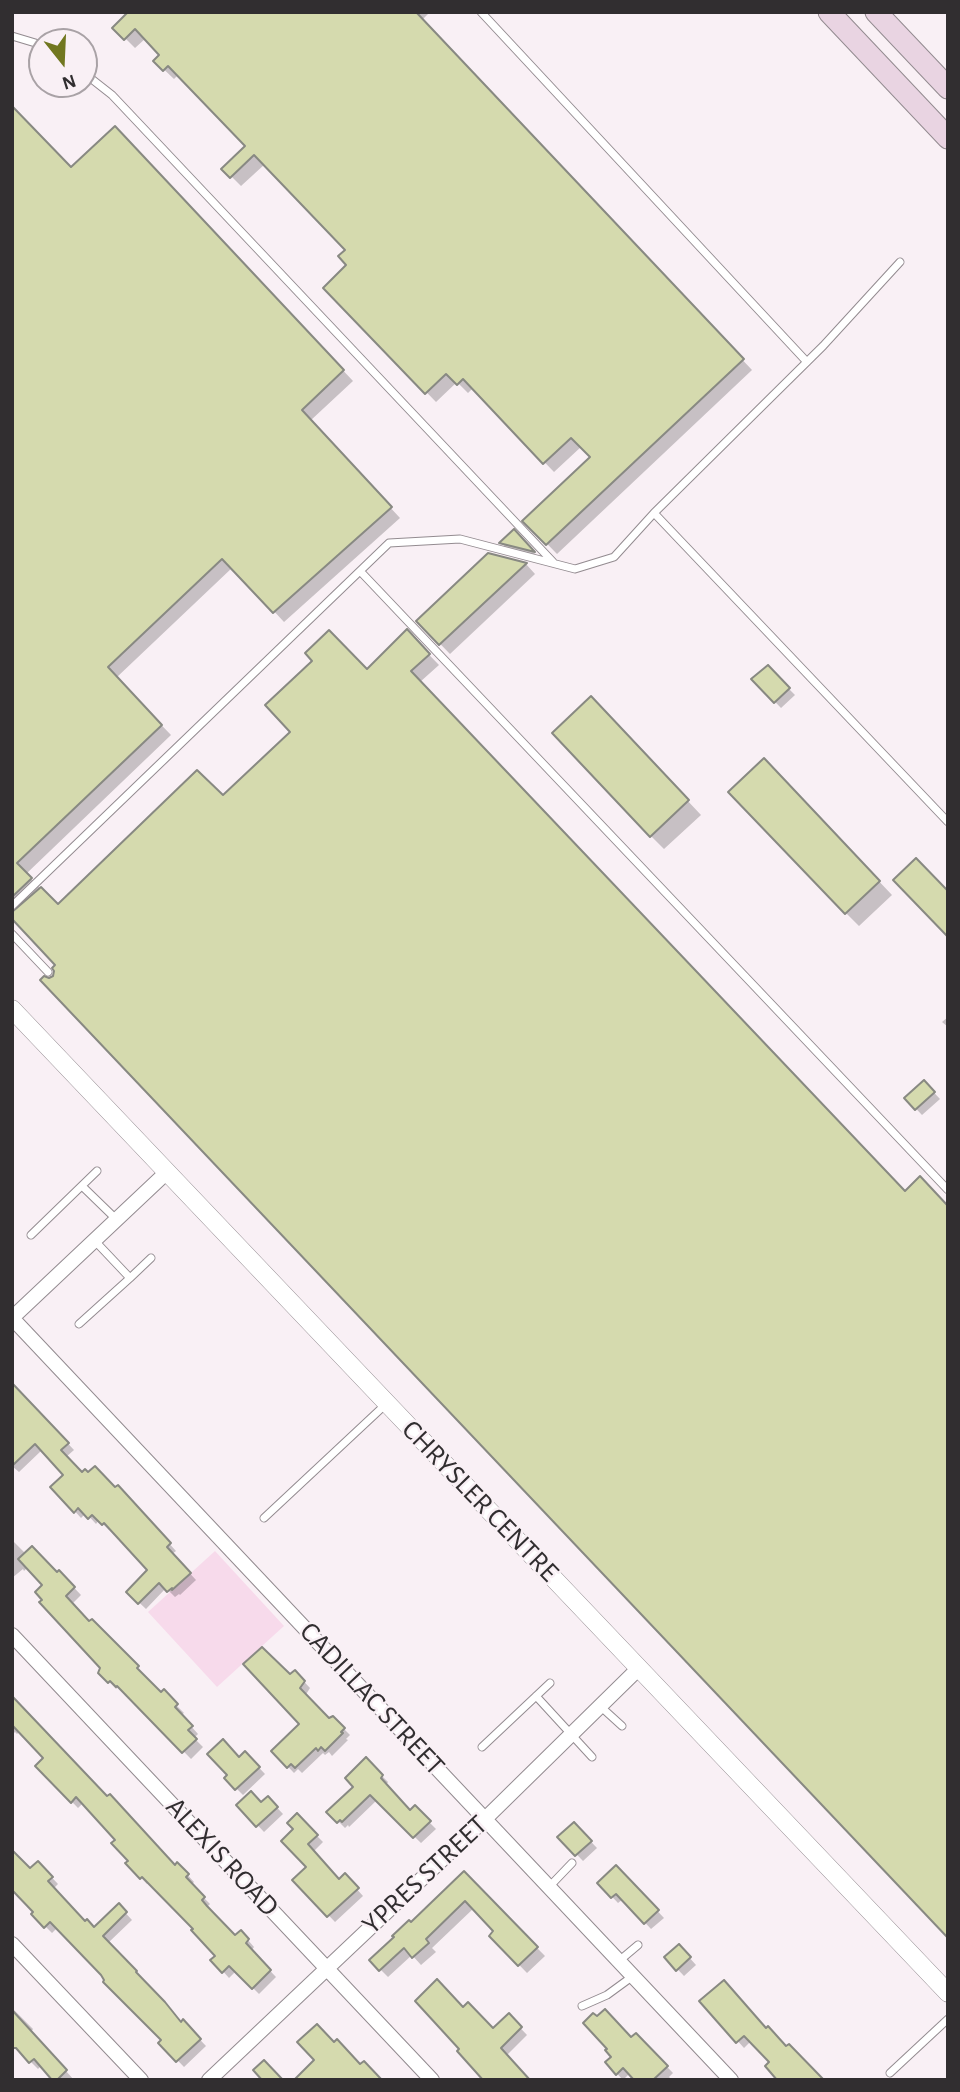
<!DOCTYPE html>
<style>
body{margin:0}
#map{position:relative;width:960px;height:2092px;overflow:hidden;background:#f9f0f5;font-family:"Alegreya Sans",sans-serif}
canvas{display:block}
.frame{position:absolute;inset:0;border:14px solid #312e30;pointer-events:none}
.north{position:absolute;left:28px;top:28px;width:70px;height:70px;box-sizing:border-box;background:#f9f0f5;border:2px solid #a9a2a6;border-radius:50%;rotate:162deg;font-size:19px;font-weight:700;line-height:28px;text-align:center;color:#312e30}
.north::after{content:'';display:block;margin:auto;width:24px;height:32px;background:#717720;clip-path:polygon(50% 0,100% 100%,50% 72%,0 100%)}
</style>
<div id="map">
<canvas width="960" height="2092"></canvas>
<div class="frame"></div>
<div class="north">N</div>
</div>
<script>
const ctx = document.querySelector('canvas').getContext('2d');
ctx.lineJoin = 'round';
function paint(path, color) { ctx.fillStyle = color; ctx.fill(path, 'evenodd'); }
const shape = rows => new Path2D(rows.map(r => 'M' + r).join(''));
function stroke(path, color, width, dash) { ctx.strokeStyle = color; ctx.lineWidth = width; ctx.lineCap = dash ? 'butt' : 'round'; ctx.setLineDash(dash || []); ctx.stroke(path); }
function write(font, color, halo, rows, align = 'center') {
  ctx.font = font + ' "Alegreya Sans",sans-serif'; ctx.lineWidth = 5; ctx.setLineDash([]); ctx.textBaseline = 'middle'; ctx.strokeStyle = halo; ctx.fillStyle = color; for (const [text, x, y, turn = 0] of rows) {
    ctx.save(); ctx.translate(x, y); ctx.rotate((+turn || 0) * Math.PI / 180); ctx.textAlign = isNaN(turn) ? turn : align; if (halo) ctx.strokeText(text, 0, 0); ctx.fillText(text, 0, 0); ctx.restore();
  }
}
paint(shape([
 [215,1551,284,1626,217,1687,148,1612]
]), '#f7daeb');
paint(shape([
 [122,12,430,12,422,20,752,370,557,554,525,521,592,457,582,446,554,472,473,388,468,393,457,382,436,402,325,288,349,265,347,250,265,164,241,186,224,169,247,146,179,74,174,79,155,61,162,55,146,38,135,48,115,28,126,17],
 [12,108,71,169,124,138,353,381,310,421,400,518,284,622,233,567,116,678,171,735,26,874,58,906,223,798,367,671,407,632,439,665,420,682,906,1193,948,1208,49,980,54,977,58,965,12,917],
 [514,532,541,560,511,552,501,543],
 [489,555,526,564,535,574,450,654,418,621],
 [768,668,795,695,781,708,753,679],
 [604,712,701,815,664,849,651,836],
 [777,774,892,895,859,926,846,913],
 [948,1017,948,1027,942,1022],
 [924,1082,940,1099,922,1115,906,1098],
 [12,1384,74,1450,66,1457,82,1475,124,1494,176,1551,172,1554,196,1580,180,1595,179,1594,175,1597,166,1588,146,1609,128,1592,150,1570,111,1528,109,1530,99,1520,96,1524,86,1513,81,1518,53,1487,66,1475,42,1450,19,1472,12,1466],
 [12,1540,26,1554,57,1574,59,1572,81,1595,72,1604,89,1623,128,1657,161,1694,163,1692,184,1713,181,1715,198,1734,194,1738,203,1747,191,1759,126,1692,118,1687,116,1689,100,1672,102,1668,44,1600,44,1586,28,1567,24,1571,23,1569,12,1578],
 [295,1672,310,1688,305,1696,329,1720,333,1718,350,1735,346,1739,348,1740,332,1756,329,1752,325,1755,323,1753,302,1773,298,1769,294,1773,273,1751,301,1724,290,1677],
 [12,1698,175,1867,184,1871,194,1882,191,1885,210,1904,207,1907,235,1937,247,1939,254,1947,251,1951,276,1977,259,1994,236,1971,229,1978,213,1960,218,1956,195,1929,149,1882,147,1884,127,1863,130,1861,117,1840,83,1803,78,1808,37,1766,46,1758,20,1731,17,1734,15,1732,12,1735],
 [245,1753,265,1774,243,1795,226,1778,239,1759],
 [366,1760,388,1782,386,1785,410,1812,415,1808,436,1829,421,1843,377,1800,349,1827,348,1825,345,1828,329,1812,355,1787],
 [268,1798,283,1814,264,1832,239,1805,261,1804],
 [297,1816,323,1842,313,1852,339,1881,345,1876,363,1896,335,1922,315,1901,309,1867,295,1829],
 [574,1824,597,1848,583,1861,560,1837],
 [38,1863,58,1884,53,1889,85,1923,94,1929,119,1906,132,1920,108,1943,181,2023,183,2022,206,2046,184,2067,161,2043,163,2041,58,1927,52,1933,33,1914,35,1912,30,1871],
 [616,1867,664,1918,651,1929,623,1899,618,1903,599,1883],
 [464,1874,545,1956,527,1973,491,1936,496,1931,474,1908,432,1948,436,1952,421,1965,412,1955,388,1977,371,1960],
 [679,1946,696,1965,684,1976,666,1957],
 [724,1982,772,2062,751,2041,744,2048,702,2001],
 [13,2009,33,2029,31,2032,74,2080,55,2080,42,2065,38,2069,12,2043],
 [464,2009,493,2031,508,2015,527,2035,506,2056],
 [636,2035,673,2073,669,2077,672,2080,636,2080,630,2073,623,2080,607,2063]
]), '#0003');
const building = shape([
 [128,12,416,12,744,359,546,545,522,521,590,457,571,438,543,464,463,379,457,385,446,374,425,394,323,288,346,265,338,256,345,250,254,155,230,178,221,169,245,146,168,66,163,71,153,61,159,55,135,29,124,40,112,28,128,12],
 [12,106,71,167,115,126,344,370,302,410,392,507,273,613,222,559,108,667,162,725,17,863,32,878,12,897,12,106],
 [514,529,535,552,499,543,514,529],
 [488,553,527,563,439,645,416,621,488,553],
 [407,629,430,654,411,671,905,1191,920,1176,948,1206,948,1938,40,980,44,976,49,978,53,976,54,971,52,968,55,965,12,919,12,912,41,887,58,904,197,770,223,795,290,732,265,705,312,661,305,653,329,630,367,669,407,629],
 [768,665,790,688,774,703,751,679,768,665],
 [591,696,689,800,650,837,552,733,591,696],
 [764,758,880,881,845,914,728,792,764,758],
 [916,858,948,891,948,937,893,880,916,858],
 [924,1080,935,1092,915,1110,904,1098,924,1080],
 [12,1383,69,1443,61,1450,82,1472,85,1469,88,1472,95,1466,115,1487,118,1485,171,1543,167,1547,191,1573,172,1590,172,1588,167,1592,159,1583,138,1604,126,1592,147,1570,104,1523,102,1525,92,1515,88,1519,78,1508,74,1513,50,1487,63,1475,35,1444,12,1466,12,1383],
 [32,1546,57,1572,59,1570,75,1587,66,1596,89,1621,92,1619,139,1666,137,1668,161,1692,164,1689,178,1704,175,1707,193,1726,188,1730,197,1739,182,1753,117,1686,116,1687,110,1681,108,1683,98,1673,100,1668,39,1602,42,1600,35,1592,42,1585,18,1559,32,1546],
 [262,1647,290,1674,295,1670,305,1681,300,1688,329,1718,333,1716,345,1728,341,1732,343,1733,325,1751,321,1747,318,1751,316,1748,295,1768,291,1764,287,1768,271,1751,299,1724,243,1664,262,1647],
 [12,1696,107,1796,110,1794,175,1865,177,1862,189,1874,186,1877,205,1897,202,1900,207,1906,235,1935,241,1930,249,1939,246,1943,271,1970,252,1989,229,1966,222,1973,210,1960,215,1956,191,1930,193,1929,142,1877,140,1879,125,1863,128,1861,111,1843,115,1840,76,1797,71,1803,35,1766,43,1758,12,1725,12,1696],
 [223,1739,239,1757,245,1751,260,1767,235,1790,224,1778,227,1775,207,1754,223,1739],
 [366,1757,383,1775,381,1778,410,1810,415,1805,431,1821,413,1838,370,1795,342,1822,340,1820,337,1823,326,1812,353,1787,345,1778,366,1757],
 [251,1791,261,1802,268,1796,278,1807,256,1827,236,1805,251,1791],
 [297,1813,318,1835,308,1844,339,1879,345,1873,359,1888,327,1917,292,1880,306,1867,281,1841,293,1829,287,1823,297,1813],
 [574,1822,592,1841,575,1856,557,1837,574,1822],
 [12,1850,30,1868,38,1861,53,1877,48,1881,85,1921,87,1919,94,1927,119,1903,127,1912,103,1936,137,1971,136,1972,165,2002,181,2022,183,2019,201,2039,176,2062,158,2043,161,2040,103,1982,104,1980,101,1975,50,1922,44,1928,31,1914,33,1912,12,1890,12,1850],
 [616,1865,659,1910,644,1924,616,1894,611,1898,597,1883,616,1865],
 [464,1871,538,1947,518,1966,489,1936,493,1931,465,1901,426,1939,429,1943,412,1958,404,1948,379,1971,369,1960,394,1937,392,1936,409,1920,411,1922,464,1871],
 [679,1944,691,1957,676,1971,664,1957,679,1944],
 [437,1979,463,2007,468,2002,493,2028,509,2013,522,2027,501,2048,530,2080,483,2080,457,2051,459,2049,415,2001,437,1979],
 [724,1980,766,2028,768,2026,786,2046,789,2044,824,2080,777,2080,765,2066,769,2062,744,2036,736,2043,699,2001,724,1980],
 [605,2009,631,2037,636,2033,668,2066,653,2080,634,2080,623,2068,616,2075,605,2062,611,2057,605,2050,607,2049,583,2023,593,2013,597,2016,605,2009],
 [12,2010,67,2070,57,2080,52,2080,34,2059,29,2063,16,2048,12,2048,12,2010],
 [317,2024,334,2042,337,2039,360,2064,364,2061,382,2080,294,2080,314,2060,297,2042,317,2024],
 [264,2060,283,2080,262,2080,253,2070,264,2060]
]);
paint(building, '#d5daae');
stroke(building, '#888982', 2);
const service = shape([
 [481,12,807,362],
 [12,36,42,45],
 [84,73,112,95,553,562],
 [654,513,823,346,900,262],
 [360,571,948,1190],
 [12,906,389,543,460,539,575,569,614,557,654,513,948,822],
 [12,934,48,972],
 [82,1186,116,1219],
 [31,1235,97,1171],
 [95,1241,130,1278,151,1258],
 [79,1324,130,1278],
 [264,1518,386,1404],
 [536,1696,592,1757],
 [600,1706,622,1726],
 [482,1747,550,1683],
 [549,1887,572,1863],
 [619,1961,638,1945],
 [582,2006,607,1995,633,1976],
 [890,2073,948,2019]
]);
const minor = shape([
 [12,1318,731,2080],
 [12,1318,167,1172],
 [12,1635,432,2080],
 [12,1944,141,2080],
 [209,2080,485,1819,639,1668]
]);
const tertiary = shape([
 [12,1009,948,1993]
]);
const secondary = shape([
 [829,12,948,138],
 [876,12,948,88]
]);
stroke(service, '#938b90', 9);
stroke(minor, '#938b90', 16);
stroke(tertiary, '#938b90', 19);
stroke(secondary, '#938b90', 23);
stroke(service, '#fff', 7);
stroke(minor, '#fff', 14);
stroke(tertiary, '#fff', 18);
stroke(secondary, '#e9d4e2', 21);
write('28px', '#312e30', '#f9f0f5', [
 ["CHRYSLER CENTRE",480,1501,46],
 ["CADILLAC STREET",372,1699,47],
 ["ALEXIS ROAD",222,1857,47],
 ["YPRES STREET",425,1875,-43]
]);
</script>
